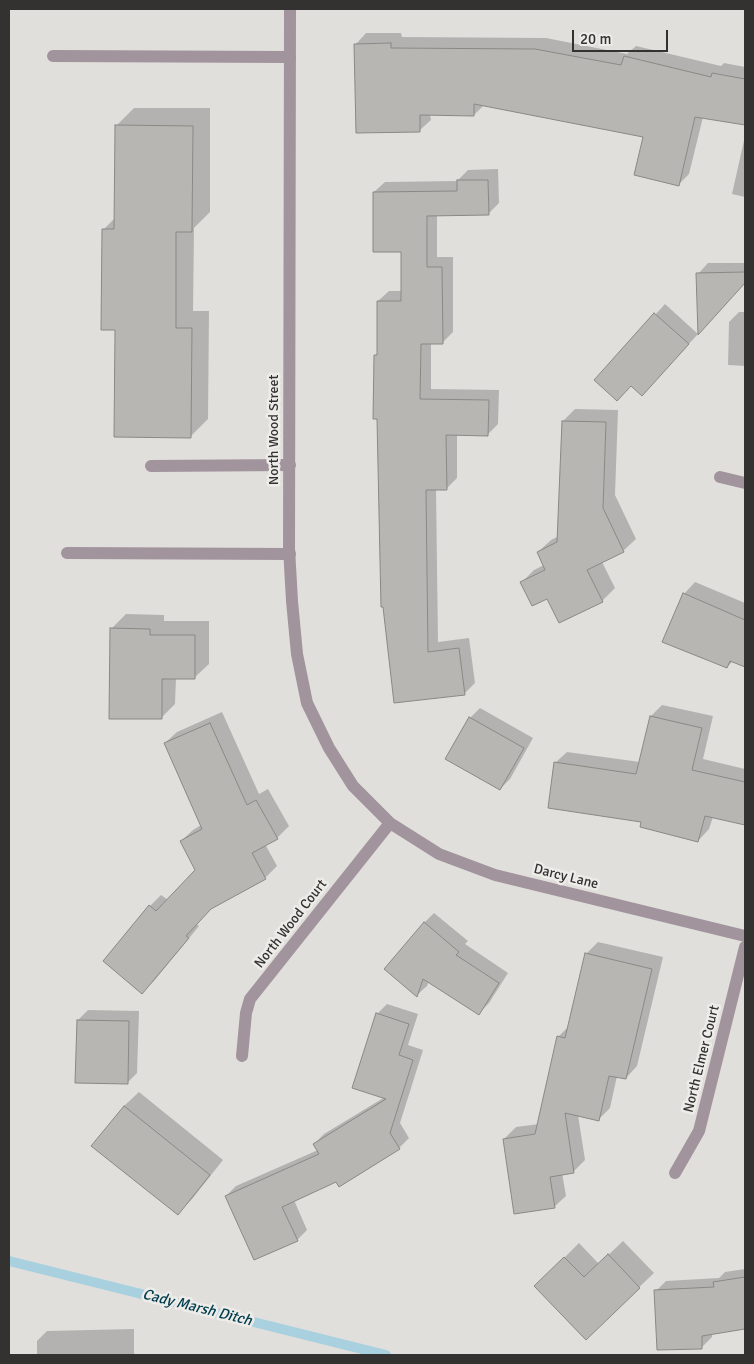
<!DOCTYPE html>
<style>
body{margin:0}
#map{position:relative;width:754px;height:1364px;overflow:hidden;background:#e1dfdc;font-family:Signika,sans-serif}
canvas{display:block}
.frame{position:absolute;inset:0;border:10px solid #333231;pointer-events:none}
.scale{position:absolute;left:572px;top:30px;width:96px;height:22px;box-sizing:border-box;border:2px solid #333231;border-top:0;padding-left:6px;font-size:15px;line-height:18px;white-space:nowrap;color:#333231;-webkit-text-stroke:4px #eeece9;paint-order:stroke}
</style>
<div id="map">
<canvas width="754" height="1364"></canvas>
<div class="frame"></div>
<div class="scale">20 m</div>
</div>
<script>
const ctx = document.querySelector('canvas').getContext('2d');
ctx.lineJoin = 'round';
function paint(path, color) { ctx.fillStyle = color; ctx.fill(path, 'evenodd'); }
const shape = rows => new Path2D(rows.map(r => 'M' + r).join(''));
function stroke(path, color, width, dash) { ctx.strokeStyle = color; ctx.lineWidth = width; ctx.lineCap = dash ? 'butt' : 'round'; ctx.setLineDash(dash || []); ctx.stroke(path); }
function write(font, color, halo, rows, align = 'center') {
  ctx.font = font + ' Signika,sans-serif'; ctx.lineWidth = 5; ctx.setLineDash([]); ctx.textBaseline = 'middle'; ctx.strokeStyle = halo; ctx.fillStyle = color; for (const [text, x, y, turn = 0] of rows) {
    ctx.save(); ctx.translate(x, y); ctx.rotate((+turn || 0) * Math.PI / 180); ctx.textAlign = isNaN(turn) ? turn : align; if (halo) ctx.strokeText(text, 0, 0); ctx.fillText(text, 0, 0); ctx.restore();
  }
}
paint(shape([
 [366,33,401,33,402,37,546,38,627,54,636,46,721,66,724,63,745,67,745,124,703,117,689,174,678,185,645,136,484,105,474,115,430,114,431,120,420,130,356,44],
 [134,108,210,108,210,212,194,228,193,311,209,311,208,419,190,437,116,329,103,230,116,217,116,126],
 [745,136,745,197,732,194],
 [498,169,499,203,488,214,437,215,437,257,453,257,453,332,442,343,431,343,431,389,499,390,498,424,487,435,457,434,457,478,447,488,436,488,438,642,469,638,475,683,464,694,395,702,376,355,378,353,378,301,389,291,402,291,402,251,374,192,385,182,457,181,468,170],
 [708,263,745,263,745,282,707,323,698,274],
 [665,304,698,334,652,384,596,380],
 [739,312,745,312,745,366,728,365,729,322],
 [575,409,618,410,615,495,636,539,623,551,602,562,615,588,602,601,548,597,522,582,534,570,544,565,538,552,551,540,559,536,563,421],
 [695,582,745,603,745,602,745,666,733,661,727,667,684,594],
 [126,614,164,615,164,621,209,621,209,664,194,678,176,678,175,704,161,718,111,629],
 [662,705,713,716,703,759,745,769,745,824,713,817,709,829,698,841,643,821,555,763,567,752,640,762,651,716],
 [480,708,533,738,510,779,500,789,447,759,470,718],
 [222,712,259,794,268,789,289,826,277,838,265,844,277,866,265,878,212,907,196,924,199,926,154,981,142,992,150,906,161,895,168,900,197,870,181,841,193,830,201,825,165,743,177,732],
 [434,913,468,941,465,944,508,973,489,1003,479,1013,429,981,427,986,417,995,424,923],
 [598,942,663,957,637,1066,626,1078,617,1076,610,1108,599,1119,578,1115,585,1160,573,1172,562,1173,566,1196,554,1207,504,1139,516,1127,539,1124,558,1037,570,1025,587,953],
 [387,1004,418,1014,408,1045,423,1050,400,1123,409,1138,399,1148,337,1181,294,1200,307,1230,297,1240,226,1196,236,1186,318,1150,314,1144,324,1134,385,1097,377,1014],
 [88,1010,139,1011,137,1073,127,1083,78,1020],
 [139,1092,223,1160,192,1199,178,1213,93,1146,124,1106],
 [623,1241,654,1273,586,1338,550,1272,579,1243,599,1264],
 [745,1269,745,1328,712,1333,712,1337,702,1347,656,1291,666,1281,719,1278,725,1272],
 [134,1329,134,1355,37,1355,37,1341,47,1331]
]), '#0003');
stroke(shape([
 [9,1261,386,1355]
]), '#a8d0df', 10);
const building = shape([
 [391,43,391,48,535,49,621,65,624,56,711,77,712,73,745,79,745,125,695,117,679,186,634,175,643,137,474,104,474,116,420,115,420,132,356,133,354,44,391,43],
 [115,125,193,126,192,232,176,232,176,328,192,328,191,438,114,437,115,330,101,330,102,229,114,229,115,125],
 [457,180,488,180,489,215,427,216,427,267,442,267,443,344,421,344,420,399,489,400,488,436,446,435,447,490,426,490,428,652,459,648,465,695,394,703,383,607,381,607,377,419,373,419,374,355,377,355,377,301,401,301,401,252,373,252,373,192,457,191,457,180],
 [745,272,745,283,698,335,696,273,745,272],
 [654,313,689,344,642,396,631,386,617,401,594,380,654,313],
 [562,421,606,422,603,508,624,552,587,570,603,602,559,623,547,599,532,606,520,582,545,570,537,552,557,542,562,421],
 [683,593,745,620,745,667,730,661,727,668,662,642,683,593],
 [110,628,150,629,150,635,195,635,195,679,162,679,162,719,109,719,110,628],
 [650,716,702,728,692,770,745,782,745,825,705,816,698,842,640,827,641,822,548,808,554,762,636,774,650,716],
 [469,717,524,748,500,790,445,759,469,717],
 [210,723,247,805,256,800,278,839,252,853,266,879,211,909,186,936,189,938,142,994,103,961,149,905,156,911,195,870,180,841,202,829,164,743,210,723],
 [424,922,459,952,456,955,499,983,479,1015,423,979,417,997,384,969,424,922],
 [585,953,652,969,626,1079,609,1076,599,1121,565,1113,574,1173,550,1177,555,1208,514,1214,503,1139,535,1134,557,1036,565,1038,585,953],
 [376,1013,409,1024,399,1055,413,1060,390,1133,400,1149,339,1187,336,1182,282,1207,298,1241,254,1260,225,1196,319,1154,313,1144,386,1099,352,1088,376,1013],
 [77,1020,129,1021,128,1084,75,1083,77,1020],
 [124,1106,210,1175,178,1215,91,1146,124,1106],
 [608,1254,640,1288,586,1340,534,1286,564,1257,584,1277,608,1254],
 [745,1277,745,1329,702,1336,702,1349,657,1350,654,1290,714,1287,713,1282,745,1277]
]);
paint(building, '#b8b6b3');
stroke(building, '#8a8885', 1);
stroke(shape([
 [53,56,290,57],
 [151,466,290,465],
 [67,553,290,554]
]), '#a2949d', 12);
stroke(shape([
 [290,9,289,548,292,601,297,654,307,703,329,748,353,786,390,823,439,854,495,875,745,936],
 [720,477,745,483],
 [242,1056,246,1013,250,999,390,823],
 [675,1173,699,1131,745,947]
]), '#a2949d', 12);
write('14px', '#333231', '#eeece9', [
 ["North Wood Street",274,430,-90],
 ["Darcy Lane",566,877,14],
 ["North Wood Court",291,924,-52],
 ["North Elmer Court",702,1059,-76]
]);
write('italic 15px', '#003d4d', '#eeece9', [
 ["Cady Marsh Ditch",197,1308,14]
]);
</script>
